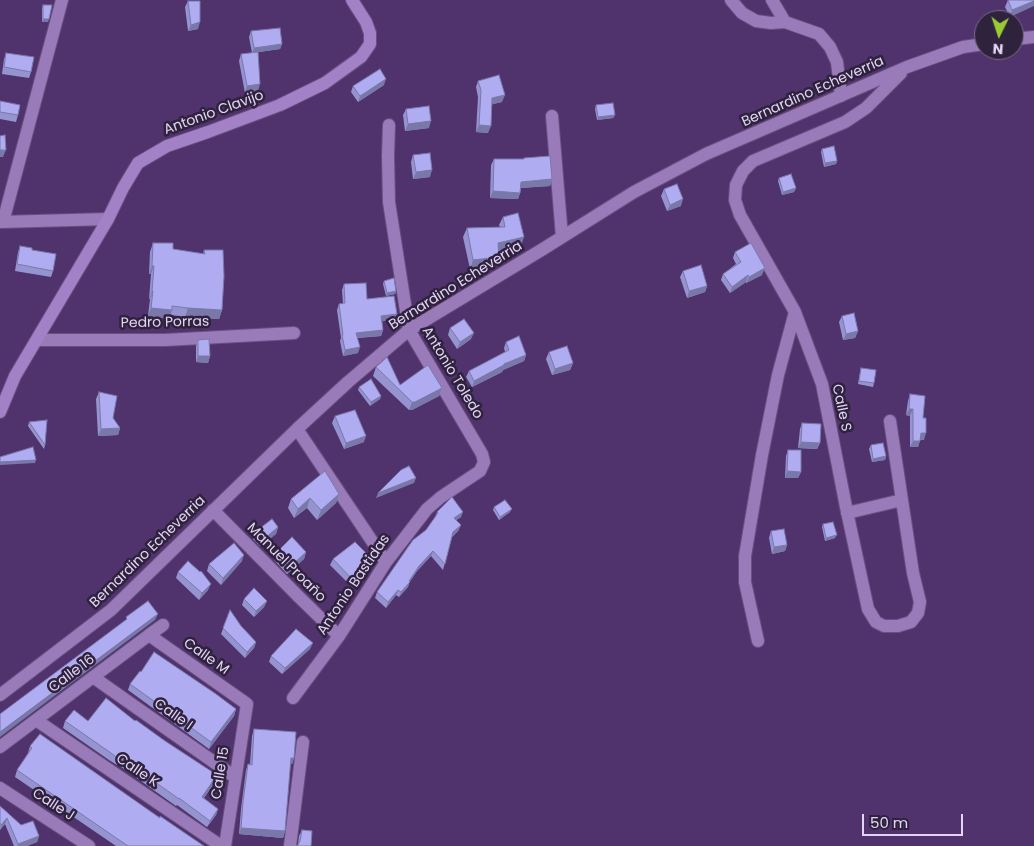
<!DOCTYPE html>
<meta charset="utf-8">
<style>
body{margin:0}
#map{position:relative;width:1034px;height:846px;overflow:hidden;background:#50336c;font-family:Poppins,sans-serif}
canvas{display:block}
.north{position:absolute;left:974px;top:10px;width:50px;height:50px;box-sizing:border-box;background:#2f223c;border:1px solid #776986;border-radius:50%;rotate:184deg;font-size:14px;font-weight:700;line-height:20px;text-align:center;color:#e3d4f6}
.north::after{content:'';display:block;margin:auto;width:18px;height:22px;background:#9bcb32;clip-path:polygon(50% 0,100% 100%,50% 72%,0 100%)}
.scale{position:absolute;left:862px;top:814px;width:101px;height:22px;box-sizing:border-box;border:2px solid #e3d4f6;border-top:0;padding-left:6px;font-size:15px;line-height:18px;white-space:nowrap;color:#e3d4f6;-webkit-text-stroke:4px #2f223c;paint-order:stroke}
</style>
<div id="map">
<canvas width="1034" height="846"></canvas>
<div class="north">N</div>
<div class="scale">50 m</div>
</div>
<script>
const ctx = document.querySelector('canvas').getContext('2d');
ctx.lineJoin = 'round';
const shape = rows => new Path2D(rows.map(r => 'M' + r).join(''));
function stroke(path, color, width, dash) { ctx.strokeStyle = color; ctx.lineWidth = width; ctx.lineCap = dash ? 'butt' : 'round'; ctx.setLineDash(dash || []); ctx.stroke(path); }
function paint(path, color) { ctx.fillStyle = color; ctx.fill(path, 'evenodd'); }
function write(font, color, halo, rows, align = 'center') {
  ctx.font = font + ' Poppins,sans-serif'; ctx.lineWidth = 5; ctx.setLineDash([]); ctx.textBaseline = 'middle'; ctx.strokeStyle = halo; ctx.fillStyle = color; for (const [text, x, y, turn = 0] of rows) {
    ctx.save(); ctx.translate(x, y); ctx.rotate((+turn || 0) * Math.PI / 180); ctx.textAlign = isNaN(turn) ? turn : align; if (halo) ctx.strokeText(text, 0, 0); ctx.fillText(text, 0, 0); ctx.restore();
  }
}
const minor = shape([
 [731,0,742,13,756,21,771,23,785,22,819,34,830,47,837,62,841,96],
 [772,0,785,22],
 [1014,39,1034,37],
 [552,116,562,237],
 [0,222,108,219],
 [3,222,62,0],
 [37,340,165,340,294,333],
 [890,421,913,573,920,602,918,613,911,622,898,626,884,626,876,622,868,609,846,507,822,384,795,312,740,215,735,200,736,185,743,171,753,161,845,122,866,108,901,73],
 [297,429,386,562],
 [213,510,298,596,339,636],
 [847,513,902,500],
 [149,635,247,704,225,846],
 [758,641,745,582,745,556,762,455,778,375,795,312],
 [93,677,235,777],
 [0,695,111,610,297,429,348,382,409,330,543,249,634,192,706,154,907,67,963,47,984,44],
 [293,698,339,636,386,562,427,509,441,497,480,471,484,462,482,454,409,330,389,202,388,156,389,125],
 [36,720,221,846],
 [0,747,149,635,163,625],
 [0,788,89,846],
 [290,846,303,742]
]);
const major = shape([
 [0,412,15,376,108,219,123,188,138,163,167,146,208,132,280,105,325,83,361,57,370,44,370,33,366,22,352,0]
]);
stroke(minor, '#695081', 14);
stroke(major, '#695081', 14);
stroke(minor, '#9a7bba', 12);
stroke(major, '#a381c7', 12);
paint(shape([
 [1008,0,1034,0,1010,17,1005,7],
 [188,1,198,29,188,31,185,7],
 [43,5,48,22,42,22,42,9],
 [251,31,282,44,280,49,252,53,249,37],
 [6,53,31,72,29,78,2,74,4,59],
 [241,54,258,91,245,93,239,61],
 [478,81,502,102,492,104,488,133,476,132,478,97,476,87],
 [384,85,358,102,351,92,353,86],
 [0,101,18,115,16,122,0,119],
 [596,105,615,115,613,118,597,120,595,109],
 [406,109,429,128,405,131,403,115],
 [822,149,837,161,836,164,824,167,821,152],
 [413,155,430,177,413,179,411,162],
 [524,158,552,179,550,186,521,188,520,193,518,199,490,198,491,165,494,159,523,159],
 [779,178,796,188,794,192,782,195,778,181],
 [664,189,681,206,667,211,661,196],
 [503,217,521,246,499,251,496,266,470,269,463,237,467,228,500,227,499,225],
 [153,243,173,249,203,254,204,250,222,310,219,319,185,317,171,315,169,319,148,316,150,299,149,299,151,274,149,274,150,252],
 [20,246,32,250,53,271,51,277,15,271,18,252],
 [735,252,762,275,746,283,746,282,730,293,721,280,723,274,736,264,733,258],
 [683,271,707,286,705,292,687,298,680,277],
 [384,281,396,291,395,294,386,296,383,284],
 [344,284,367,299,397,314,395,319,382,321,383,330,381,336,358,338,358,353,343,356,340,341,341,338,337,310,339,304,343,304,342,290],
 [842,316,858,331,855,338,843,340,839,322],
 [450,328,471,339,457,349,448,335],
 [198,340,210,356,208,363,196,362,196,346],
 [506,342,526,355,524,361,503,370,502,372,472,387,466,377,469,371,505,352,504,348],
 [549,352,573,363,570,370,552,375,546,359],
 [376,367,400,385,442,388,439,396,412,410,409,410,373,376],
 [861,368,874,383,873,387,858,384],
 [359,387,381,396,380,399,370,406,358,390],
 [99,392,113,418,120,428,118,435,98,436,96,399],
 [910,394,923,418,924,440,920,440,918,447,910,447,910,416,906,415,908,401],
 [335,416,364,442,344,449,332,423],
 [29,422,45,445,44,449,28,426],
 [802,423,820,443,817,449,798,448,800,429],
 [871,445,886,456,885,460,872,462,869,449],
 [788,450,801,472,798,478,785,478,786,456],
 [339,494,336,503,317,520,307,508,294,518,288,508,291,499],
 [494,507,510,512,499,520,493,510],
 [437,512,461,517,456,520,461,525,458,531,452,537,443,570,431,556,417,571,409,583,408,587,399,597,396,595,386,608,375,598,377,592,426,530,435,517],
 [823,524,835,538,825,541,822,527],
 [278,527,276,534,260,546,253,539,255,532],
 [771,531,787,545,785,551,772,554,769,538],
 [306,552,304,559,287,574,274,560,276,553],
 [333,559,370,565,360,573,360,581,353,588,330,565],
 [242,561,221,585,207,571,209,564],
 [178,572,208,590,199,600,176,578],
 [244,599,267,601,264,607,254,617,242,605],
 [230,610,241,626,256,642,254,648,245,658,221,634],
 [310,649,282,674,269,662,271,656],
 [141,672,236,709,234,716,209,749,128,690,130,684],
 [65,721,135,721,217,775,215,782,204,798,218,809,216,815,207,827,177,805,176,806,117,764,117,765,109,760,63,728],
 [254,729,294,758,292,764,290,764,285,831,283,838,239,834,241,809,246,770,248,764,250,764,252,736],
 [30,746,160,818,204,846,116,846,15,777,17,770,28,753],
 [0,806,21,825,39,836,37,842,27,846,14,846,5,824,0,830],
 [302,830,312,831,298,845,299,836]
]), '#9694d0');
paint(shape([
 [1034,1,1034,6,1010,17,1012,10],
 [43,19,49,19,48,22,42,22],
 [200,22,198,29,188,31,191,25],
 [282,44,280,49,252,53,254,48],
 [386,79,384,85,358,102,360,96],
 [260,84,258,91,245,93,247,86],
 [505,95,502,102,490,105,492,98],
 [615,115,613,118,597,120,598,117],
 [431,121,429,128,405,131,408,124],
 [479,125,491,126,488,133,476,132],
 [0,150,6,150,3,157,0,157],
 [837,161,836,164,824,167,825,163],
 [432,170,430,177,413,179,416,172],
 [552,179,550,186,519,188,521,182],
 [796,188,794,192,782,195,783,192],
 [493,191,520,193,518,199,490,198],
 [683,199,681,206,667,211,670,205],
 [524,237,521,246,495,252,498,243],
 [499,257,496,266,470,269,473,260],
 [152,266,154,266,151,274,149,274],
 [765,268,762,275,746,283,749,277],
 [748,275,746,282,730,293,732,287],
 [707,286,705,292,687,298,689,291],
 [152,291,153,291,150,299,149,299],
 [396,291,395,294,386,296,387,293],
 [151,308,172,310,169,319,148,316],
 [188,308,222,310,219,319,185,317],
 [397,314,395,319,379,322,381,316],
 [383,330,381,336,354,338,356,333],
 [858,331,855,338,843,340,846,334],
 [474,333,471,339,457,349,460,342],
 [360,347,358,353,343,356,345,350],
 [526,355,524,361,503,370,502,372,472,387,474,381,504,364],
 [198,356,210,356,208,363,196,362],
 [573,363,570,370,552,375,555,369],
 [442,388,439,396,412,410,409,410,412,402],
 [381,396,380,399,370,406,371,402],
 [909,409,913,409,910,416,906,415],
 [120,428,118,435,98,436,101,429],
 [921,433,926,433,924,440,919,440],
 [366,436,364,442,344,449,346,443],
 [913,441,920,441,918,447,910,447],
 [801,442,820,443,817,449,798,448],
 [886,456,885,460,872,462,873,459],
 [36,460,35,463,0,465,0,462],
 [787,471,801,472,798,478,785,478],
 [416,478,414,483,376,498,378,493],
 [339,494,336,503,317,520,321,510],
 [310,498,307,508,294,518,298,509],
 [512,509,510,512,499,520,500,517],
 [463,512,461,517,452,523,454,518],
 [461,525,458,531,451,538,453,532],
 [278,527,276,534,260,546,263,540],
 [837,535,835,538,825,541,826,538],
 [787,545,785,551,772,554,774,547],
 [433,551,431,556,417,571,409,583,408,587,399,597,401,592,419,566],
 [306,552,304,559,287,574,290,567],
 [244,555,242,561,221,585,223,578],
 [372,559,370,565,356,576,358,570],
 [362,575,360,581,353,588,355,582],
 [211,584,208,590,199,600,202,593],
 [398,590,396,595,386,608,388,602],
 [267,601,264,607,254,617,256,611],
 [158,614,155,620,0,737,0,732],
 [256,642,254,648,245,658,247,652],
 [313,643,310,649,282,674,285,668],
 [236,709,234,716,209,749,211,742],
 [291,758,294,758,292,764,289,764],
 [217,775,215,782,200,803,202,797],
 [218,809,216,815,207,827,210,821],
 [7,818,5,824,0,830,1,825],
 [241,828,285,831,283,838,239,834],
 [39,836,37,842,27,846,17,846,18,844]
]), '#7a78a9');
const building = shape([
 [1008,0,1034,0,1034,1,1012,10,1008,0],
 [188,1,200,1,200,22,191,25,188,1],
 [43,5,52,5,49,19,43,19,43,5],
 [280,28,282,44,254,48,251,31,280,28],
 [258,52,260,84,247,86,241,54,258,52],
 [6,53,34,57,31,72,4,67,6,53],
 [380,69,386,79,360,96,353,86,380,69],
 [499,75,505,95,492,98,491,126,479,125,481,90,478,81,499,75],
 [0,101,20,105,18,115,0,112,0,101],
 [613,103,615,115,598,117,596,105,613,103],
 [429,106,431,121,408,124,406,109,429,106],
 [5,135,6,150,0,150,0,136,5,135],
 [834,146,837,161,825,163,822,149,834,146],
 [430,153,432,170,416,172,413,155,430,153],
 [550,156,552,179,521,182,520,193,493,191,494,159,524,159,524,158,550,156],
 [791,174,796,188,783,192,779,178,791,174],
 [677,184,683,199,670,205,664,189,677,184],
 [518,213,524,237,498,243,499,257,473,260,467,228,505,227,503,217,518,213],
 [153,243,173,243,173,249,205,254,204,250,223,250,224,276,222,310,188,308,172,306,172,310,151,308,153,291,152,291,154,266,152,266,153,243],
 [751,243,765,268,749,277,748,275,732,287,723,274,741,262,735,252,751,243],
 [20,246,32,248,32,250,56,254,53,271,17,264,20,246],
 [701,265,707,286,689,291,683,271,701,265],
 [394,278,396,291,387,293,384,281,394,278],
 [366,283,367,299,394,296,397,314,381,316,383,330,356,333,360,347,345,350,342,335,343,335,339,304,345,303,344,284,366,283],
 [854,313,858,331,846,334,842,316,854,313],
 [464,319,474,333,460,342,450,328,464,319],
 [519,336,526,355,504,364,504,365,474,381,469,371,509,350,506,342,519,336],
 [209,339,210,356,198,356,198,340,209,339],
 [567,346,573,363,555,369,549,352,567,346],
 [387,357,400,385,428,365,442,388,415,402,412,402,376,367,387,357],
 [861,368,876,370,874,383,859,381,861,368],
 [371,379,381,396,371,402,359,387,371,379],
 [99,392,117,396,113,418,120,428,101,429,99,392],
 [910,394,925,396,923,418,926,418,926,433,921,433,920,441,913,441,913,409,909,409,910,394],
 [355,410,366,436,346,443,335,416,355,410],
 [47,420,45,445,29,422,47,420],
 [802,423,821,424,820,443,801,442,802,423],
 [883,443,886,456,873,459,871,445,883,443],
 [33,447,36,460,0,462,0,457,33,447],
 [788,450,801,450,801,472,787,471,788,450],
 [409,466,416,478,378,493,401,470,409,466],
 [325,471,339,494,321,510,310,498,298,509,291,499,325,471],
 [452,497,463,512,454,518,461,525,453,532,445,564,433,551,419,566,409,581,410,582,401,592,398,590,388,602,377,592,408,547,413,540,426,530,438,513,437,512,452,497],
 [505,500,512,509,500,517,494,507,505,500],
 [272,519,278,527,263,540,255,532,272,519],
 [833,522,837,535,826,538,823,524,833,522],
 [784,529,787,545,774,547,771,531,784,529],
 [292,537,306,552,290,567,276,553,292,537],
 [355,542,372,559,358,570,362,575,355,582,333,559,355,542],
 [234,543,244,555,223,578,209,564,234,543],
 [188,561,200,572,201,571,211,584,202,593,178,572,188,561],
 [254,588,267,601,256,611,244,599,254,588],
 [148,601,158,614,0,732,0,714,127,619,126,617,148,601],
 [230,610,241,626,256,642,247,652,223,628,230,610],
 [296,629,313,643,285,668,271,656,296,629],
 [154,652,216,694,236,709,211,742,130,684,140,671,141,672,154,652],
 [106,698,135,721,136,720,165,741,217,775,202,797,218,809,210,821,179,798,179,799,120,757,119,759,111,753,65,721,74,710,88,721,106,698],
 [254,729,296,732,294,758,291,758,285,831,241,828,243,802,248,764,252,765,254,729],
 [40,734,160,818,160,816,204,846,128,846,17,770,32,748,30,746,40,734],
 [0,806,21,825,33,821,39,836,18,844,7,818,1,825,0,823,0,806],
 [302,830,312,831,311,846,296,846,298,845,300,841,302,830]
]);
paint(building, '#afacf2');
stroke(building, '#7a78a9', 1);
write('14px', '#e3d4f6', '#2f223c', [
 ["Bernardino Echeverria",813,92,-24],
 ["Antonio Clavijo",214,113,-20],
 ["Bernardino Echeverria",456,286,-32],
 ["Pedro Porras",165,323,-1],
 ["Antonio Toledo",452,373,59],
 ["Calle S",841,408,78],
 ["Bernardino Echeverria",148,552,-44],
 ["Manuel Proaño",286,563,45],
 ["Antonio Bastidas",354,585,-56],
 ["Calle M",206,657,35],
 ["Calle 16",72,674,-37],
 ["Calle I",173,715,35],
 ["Calle K",137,771,34],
 ["Calle 15",221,773,-81],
 ["Calle J",53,805,33]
]);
</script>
